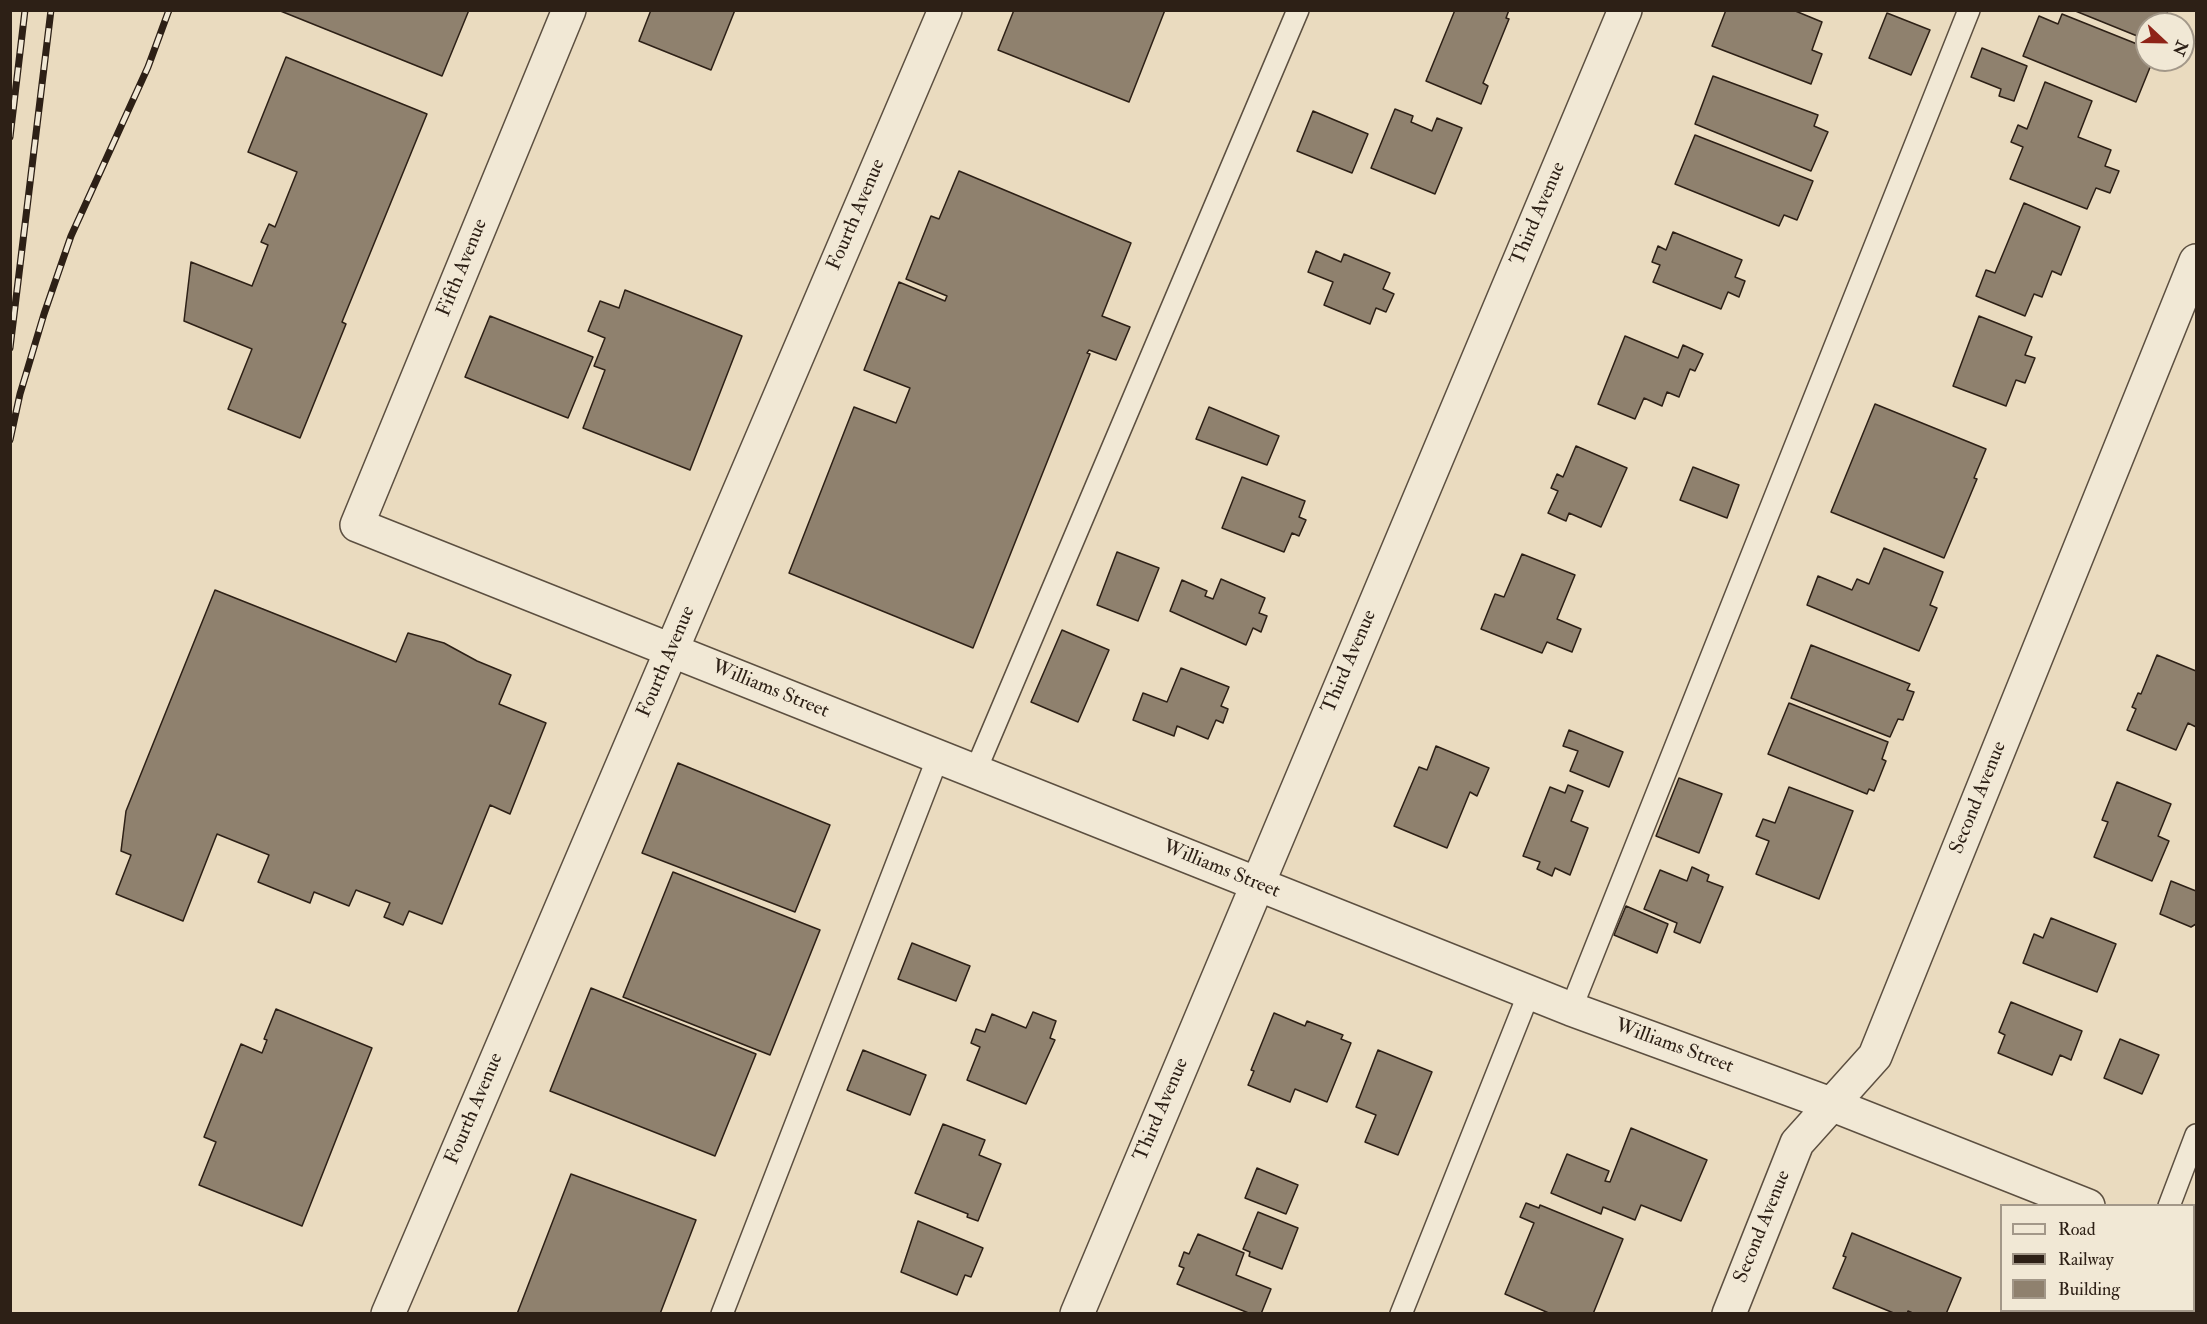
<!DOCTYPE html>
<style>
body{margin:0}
#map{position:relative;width:2207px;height:1324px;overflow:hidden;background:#eadbbf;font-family:"IM FELL Double Pica",serif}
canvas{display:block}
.frame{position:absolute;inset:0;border:12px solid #2d2016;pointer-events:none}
.legend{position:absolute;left:2000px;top:1204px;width:195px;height:108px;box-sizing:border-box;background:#f1e8d5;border:2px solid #a39889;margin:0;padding:8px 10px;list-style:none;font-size:18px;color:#2d2016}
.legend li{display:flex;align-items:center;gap:12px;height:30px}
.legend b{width:30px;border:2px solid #a39889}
.north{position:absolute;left:2135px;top:12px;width:60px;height:60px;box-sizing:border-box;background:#f1e8d5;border:2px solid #a39889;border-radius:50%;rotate:112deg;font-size:16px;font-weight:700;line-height:24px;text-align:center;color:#2d2016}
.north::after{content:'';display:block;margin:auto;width:21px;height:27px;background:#8f2418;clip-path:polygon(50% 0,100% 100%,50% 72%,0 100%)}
</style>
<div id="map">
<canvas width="2207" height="1324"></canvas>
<div class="frame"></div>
<ul class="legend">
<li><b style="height:8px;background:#f1e8d5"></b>Road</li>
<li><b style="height:8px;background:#2d2016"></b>Railway</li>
<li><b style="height:16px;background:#8f816e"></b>Building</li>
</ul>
<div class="north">N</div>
</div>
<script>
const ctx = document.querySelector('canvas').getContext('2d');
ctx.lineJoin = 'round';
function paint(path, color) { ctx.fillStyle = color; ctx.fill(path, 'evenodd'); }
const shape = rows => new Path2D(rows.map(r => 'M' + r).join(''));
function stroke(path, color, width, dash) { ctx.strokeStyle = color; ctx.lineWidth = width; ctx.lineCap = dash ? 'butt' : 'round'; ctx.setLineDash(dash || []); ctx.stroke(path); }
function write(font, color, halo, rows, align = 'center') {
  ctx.font = font + ' "IM FELL Double Pica",serif'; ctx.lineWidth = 5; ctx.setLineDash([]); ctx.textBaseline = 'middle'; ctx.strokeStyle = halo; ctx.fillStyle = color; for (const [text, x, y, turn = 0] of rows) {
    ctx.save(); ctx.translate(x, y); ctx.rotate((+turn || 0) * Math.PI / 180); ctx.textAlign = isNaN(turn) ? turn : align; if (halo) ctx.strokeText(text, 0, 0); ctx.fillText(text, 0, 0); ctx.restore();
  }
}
const building = shape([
 [278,10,469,10,442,76,278,10],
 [651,10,735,10,711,70,639,41,651,10],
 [1014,10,1165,10,1129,102,998,50,1014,10],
 [1455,10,1509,10,1506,18,1509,19,1483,83,1488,86,1481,104,1426,81,1455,10],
 [1726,10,1793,10,1822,22,1812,50,1822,54,1811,84,1712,46,1726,10],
 [2073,10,2168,10,2164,23,2166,24,2147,24,2147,40,2073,10],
 [1887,13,1930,30,1911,75,1869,58,1887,13],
 [2062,14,2147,48,2147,60,2153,60,2136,102,2023,56,2039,16,2058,24,2062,14],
 [1982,48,2027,66,2014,101,1999,96,2001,89,1971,77,1982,48],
 [286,57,427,114,342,322,346,324,300,438,228,409,252,349,184,321,191,262,252,286,268,245,261,242,269,224,275,227,297,172,248,152,286,57],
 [1713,76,1818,115,1814,126,1828,132,1811,171,1695,124,1713,76],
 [2045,82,2092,101,2078,137,2111,150,2105,166,2119,171,2110,193,2096,188,2087,209,2010,179,2023,147,2011,142,2018,125,2027,129,2045,82],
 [1395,109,1413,116,1411,122,1432,131,1437,118,1462,128,1435,194,1371,168,1395,109],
 [1313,111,1368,134,1352,173,1297,151,1313,111],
 [1695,135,1813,181,1797,220,1784,215,1779,226,1675,184,1695,135],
 [959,171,1131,243,1102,316,1130,327,1116,360,1089,350,1087,353,1090,354,973,648,789,573,854,407,896,423,910,388,864,370,899,282,945,301,947,296,906,279,931,216,939,219,959,171],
 [2024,203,2080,227,2061,275,2052,271,2042,297,2034,294,2025,316,1976,296,1986,270,1995,273,2024,203],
 [1673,232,1742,260,1735,277,1745,281,1739,297,1728,292,1721,309,1653,282,1660,265,1652,262,1658,246,1666,250,1673,232],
 [1316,251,1341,262,1344,254,1390,273,1383,289,1394,294,1386,312,1376,308,1370,324,1324,305,1333,282,1308,272,1316,251],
 [625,290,742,336,690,470,583,428,605,370,594,366,605,338,588,331,600,301,619,308,625,290],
 [490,316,593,357,568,418,465,377,490,316],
 [1979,316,2032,337,2025,355,2035,358,2025,383,2016,380,2006,406,1953,386,1979,316],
 [1625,336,1678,358,1683,345,1703,354,1695,371,1690,369,1679,397,1667,392,1662,406,1644,398,1635,419,1598,404,1625,336],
 [1875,404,1986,449,1974,478,1977,479,1944,558,1831,512,1875,404],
 [1209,407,1279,436,1267,465,1196,439,1209,407],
 [1576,446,1627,468,1601,527,1569,513,1566,521,1548,513,1558,491,1551,488,1557,474,1563,477,1576,446],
 [1693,467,1739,485,1727,518,1680,500,1693,467],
 [1242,477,1305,501,1299,517,1306,520,1299,536,1292,533,1284,552,1222,528,1242,477],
 [1884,548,1943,572,1930,605,1937,608,1919,651,1807,605,1818,576,1852,590,1857,579,1869,584,1884,548],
 [1117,552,1159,568,1138,621,1097,605,1117,552],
 [1522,554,1575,575,1557,619,1581,629,1572,652,1547,642,1542,653,1481,629,1495,594,1504,597,1522,554],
 [1221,579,1265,598,1259,613,1267,616,1261,632,1253,628,1246,645,1170,611,1182,580,1207,591,1205,596,1213,599,1221,579],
 [215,590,396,662,408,633,444,643,477,661,511,675,499,704,546,723,510,814,490,805,442,924,409,911,403,925,384,917,390,903,356,890,349,906,314,892,310,903,258,882,269,855,217,834,183,921,116,894,131,855,121,851,126,811,215,590],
 [1062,630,1109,650,1078,722,1031,702,1062,630],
 [1811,645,1910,684,1907,690,1914,692,1903,720,1898,719,1890,737,1791,698,1811,645],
 [2157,655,2196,671,2196,727,2188,723,2176,750,2127,730,2136,709,2132,707,2138,693,2141,694,2157,655],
 [1181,668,1229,687,1221,706,1228,709,1223,723,1216,720,1208,739,1177,726,1174,736,1133,720,1143,693,1167,702,1181,668],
 [1789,703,1888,742,1882,759,1886,761,1874,791,1869,789,1867,794,1768,754,1789,703],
 [1569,730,1623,752,1609,787,1570,771,1578,751,1563,746,1569,730],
 [1436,746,1489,768,1477,796,1470,792,1447,848,1394,826,1419,767,1427,770,1436,746],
 [678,763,830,825,795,912,642,853,678,763],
 [1679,778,1722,794,1699,853,1656,836,1679,778],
 [2117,782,2171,804,2158,836,2169,841,2152,881,2094,857,2108,822,2102,820,2117,782],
 [1568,785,1583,791,1571,821,1588,828,1570,875,1555,868,1552,876,1537,869,1540,862,1523,856,1550,787,1565,793,1568,785],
 [1789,787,1853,811,1819,899,1756,874,1769,841,1756,836,1763,819,1775,823,1789,787],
 [1692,867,1709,875,1707,881,1723,887,1700,943,1674,932,1677,923,1644,909,1660,870,1687,881,1692,867],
 [673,872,820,930,770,1055,623,997,673,872],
 [2171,881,2196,891,2196,924,2191,927,2160,914,2171,881],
 [1626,906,1668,924,1657,953,1614,935,1626,906],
 [2051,918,2116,944,2097,992,2023,963,2034,934,2043,938,2051,918],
 [912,943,970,966,956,1001,898,979,912,943],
 [591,988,756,1054,715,1156,550,1091,591,988],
 [2011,1002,2082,1031,2071,1060,2060,1055,2052,1075,1998,1053,2005,1035,1999,1032,2011,1002],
 [276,1009,372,1048,302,1226,199,1185,216,1142,204,1137,241,1044,262,1053,267,1040,264,1039,276,1009],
 [1033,1012,1056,1021,1050,1038,1055,1040,1026,1104,967,1080,980,1047,971,1043,976,1029,985,1032,992,1014,1026,1028,1033,1012],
 [1274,1013,1305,1026,1307,1021,1343,1035,1341,1039,1351,1043,1327,1102,1295,1089,1290,1102,1248,1085,1254,1071,1251,1070,1274,1013],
 [2120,1039,2159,1055,2142,1094,2104,1078,2120,1039],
 [863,1050,926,1075,910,1115,847,1090,863,1050],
 [1378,1050,1432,1072,1398,1155,1365,1142,1376,1115,1356,1107,1378,1050],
 [943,1124,985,1140,979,1155,1001,1164,978,1221,967,1217,968,1214,915,1193,943,1124],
 [1631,1128,1707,1160,1681,1221,1641,1205,1635,1220,1603,1207,1601,1214,1551,1193,1567,1154,1609,1171,1605,1181,1610,1182,1631,1128],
 [1257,1168,1298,1185,1286,1214,1245,1198,1257,1168],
 [571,1174,696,1220,660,1314,517,1314,571,1174],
 [1526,1203,1539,1208,1540,1205,1623,1239,1593,1314,1551,1314,1505,1294,1534,1223,1520,1217,1526,1203],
 [1258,1212,1298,1228,1282,1269,1249,1256,1250,1252,1243,1249,1258,1212],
 [918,1221,983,1248,971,1277,965,1275,957,1295,901,1272,918,1221],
 [1852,1233,1961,1278,1946,1314,1915,1314,1908,1311,1907,1314,1896,1314,1833,1288,1846,1257,1843,1256,1852,1233],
 [1198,1234,1244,1253,1236,1275,1271,1289,1261,1314,1251,1314,1177,1284,1184,1268,1179,1266,1184,1252,1189,1254,1198,1234]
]);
paint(building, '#8f816e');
stroke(building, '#2d2016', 1.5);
const service = shape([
 [975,772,1298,10],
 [1571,1009,1969,10],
 [2169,1206,2196,1135],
 [722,1314,938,757],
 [1401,1314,1529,993]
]);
const minor = shape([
 [569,10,357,525,1571,1009,1833,1105,2088,1206],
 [2194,1248,2196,1249],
 [388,1314,945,10],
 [1077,1314,1625,10],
 [1729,1314,1797,1143,1875,1056,2196,261]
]);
stroke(service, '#5c4f40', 24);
stroke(minor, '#5c4f40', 36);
stroke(service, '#f1e8d5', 21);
stroke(minor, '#f1e8d5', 33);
const rail = shape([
 [10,137,25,10],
 [10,348,51,10],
 [10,440,20,394,44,314,71,236,148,67,169,10]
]);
stroke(rail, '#2d2016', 7);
stroke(rail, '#f1e8d5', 4.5, [14]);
write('20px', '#2d2016', '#f1e8d5', [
 ["Third Avenue",1539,214,-67],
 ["Fourth Avenue",857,215,-67],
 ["Fifth Avenue",463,268,-68],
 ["Fourth Avenue",667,662,-67],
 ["Third Avenue",1350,662,-67],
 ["Williams Street",770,690,22],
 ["Second Avenue",1979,798,-68],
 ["Williams Street",1221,870,22],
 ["Williams Street",1674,1047,20],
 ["Fourth Avenue",475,1109,-67],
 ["Third Avenue",1162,1110,-67],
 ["Second Avenue",1763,1227,-68]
]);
</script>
